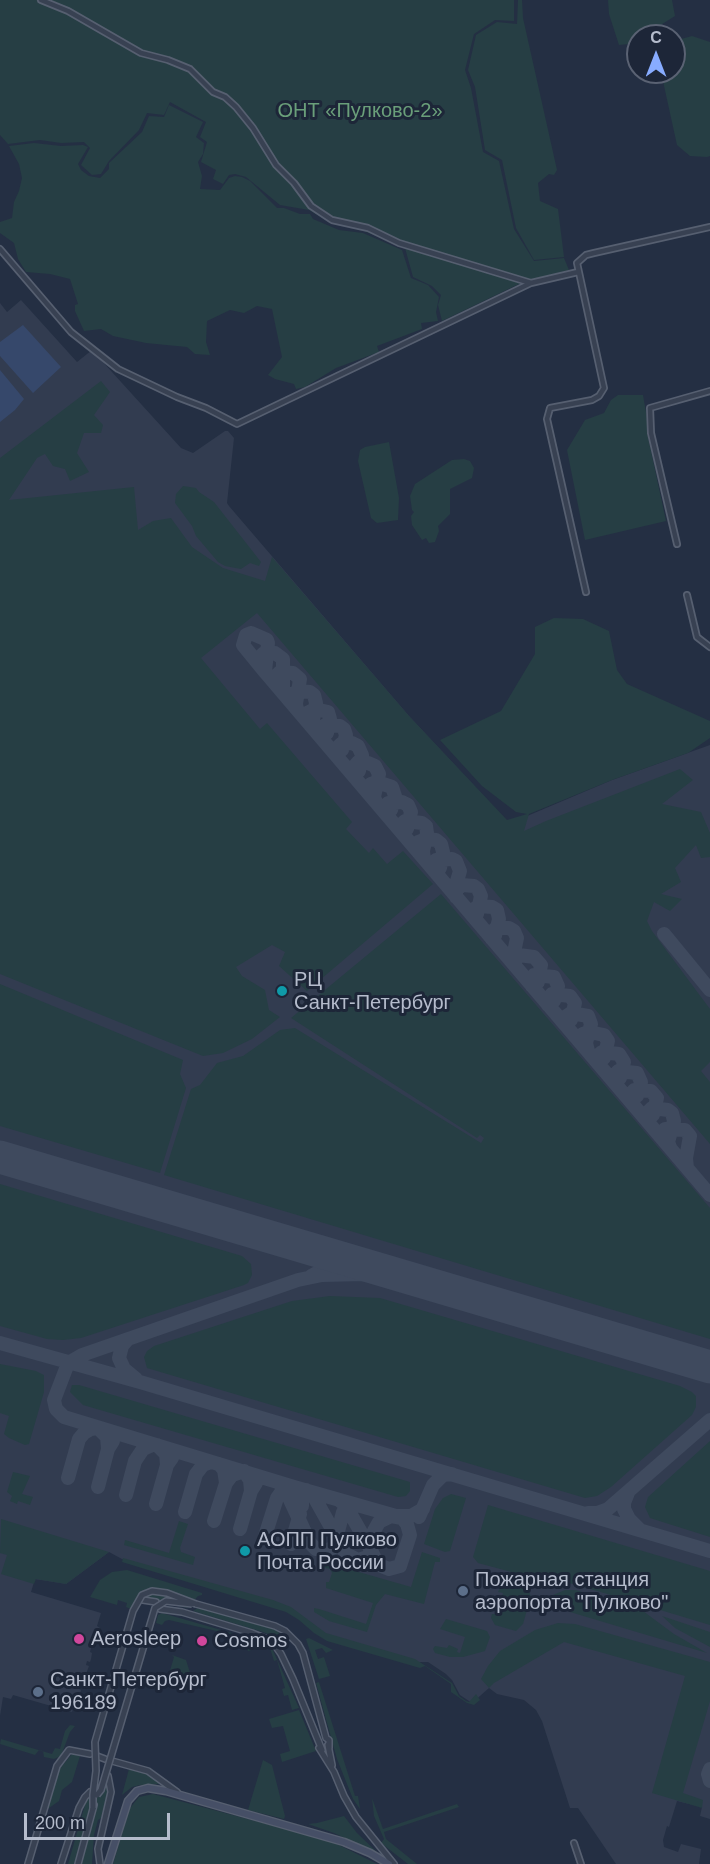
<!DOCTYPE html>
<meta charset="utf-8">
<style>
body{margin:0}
#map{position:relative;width:710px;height:1864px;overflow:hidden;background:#242f43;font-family:Arial,sans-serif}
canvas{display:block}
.north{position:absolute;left:626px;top:24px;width:60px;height:60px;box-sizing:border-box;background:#1d2638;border:2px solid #5a6273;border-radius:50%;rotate:0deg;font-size:16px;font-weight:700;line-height:24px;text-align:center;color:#b5bccc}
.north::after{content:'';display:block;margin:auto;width:21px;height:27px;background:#88acff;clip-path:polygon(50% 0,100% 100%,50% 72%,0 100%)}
.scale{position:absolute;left:24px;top:1813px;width:146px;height:27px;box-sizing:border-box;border:3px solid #b5bccc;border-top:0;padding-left:8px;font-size:18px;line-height:21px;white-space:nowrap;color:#b5bccc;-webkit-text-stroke:4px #1d2638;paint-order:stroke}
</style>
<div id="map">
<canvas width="710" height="1864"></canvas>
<div class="north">С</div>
<div class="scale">200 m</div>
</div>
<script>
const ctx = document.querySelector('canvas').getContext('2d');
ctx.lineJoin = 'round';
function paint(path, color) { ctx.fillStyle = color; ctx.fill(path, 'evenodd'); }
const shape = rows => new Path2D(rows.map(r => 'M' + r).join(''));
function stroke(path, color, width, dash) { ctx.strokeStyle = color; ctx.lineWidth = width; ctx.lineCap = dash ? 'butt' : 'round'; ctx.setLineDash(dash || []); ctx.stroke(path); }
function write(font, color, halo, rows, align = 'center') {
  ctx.font = font + ' Arial,sans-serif'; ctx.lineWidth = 6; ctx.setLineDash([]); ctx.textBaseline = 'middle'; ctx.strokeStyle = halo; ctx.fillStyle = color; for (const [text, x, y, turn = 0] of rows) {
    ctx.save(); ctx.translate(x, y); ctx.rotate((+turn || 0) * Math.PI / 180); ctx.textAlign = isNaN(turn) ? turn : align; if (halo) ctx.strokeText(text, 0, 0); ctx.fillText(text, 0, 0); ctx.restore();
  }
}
paint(shape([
 [21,300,77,362,92,350,181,448,193,453,225,431,228,431,234,438,227,503,229,506,409,716,507,821,513,822,612,780,710,745,710,1819,700,1816,702,1807,677,1801,669,1827,667,1826,663,1840,664,1847,678,1852,681,1844,701,1849,699,1864,616,1864,578,1808,570,1808,542,1721,536,1710,524,1700,497,1694,489,1688,472,1703,460,1695,452,1680,446,1674,428,1662,417,1662,328,1637,288,1611,122,1559,109,1552,66,1584,35,1579,31,1592,101,1613,97,1626,100,1628,98,1634,97,1636,94,1636,90,1652,92,1653,91,1659,90,1662,87,1661,86,1665,89,1666,86,1674,83,1674,79,1689,81,1690,79,1699,76,1698,72,1712,13,1695,11,1699,3,1697,0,1716,0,303,7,312]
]), '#323c50');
paint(shape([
 [0,0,514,0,514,21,495,20,474,34,465,70,471,88,483,152,499,161,514,229,534,261,564,258,569,270,523,282,442,321,438,305,441,295,432,286,413,277,405,248,364,231,332,223,309,210,280,205,246,177,235,174,229,175,223,184,213,179,216,170,201,162,207,142,200,137,206,122,170,102,164,115,147,113,139,130,109,161,101,174,92,175,81,165,90,148,84,142,61,143,40,140,8,144,0,135],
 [518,0,522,0,523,18,557,170,554,175,549,174,538,183,540,201,558,209,564,257,534,260,516,228,502,160,485,150,475,87,468,70,476,35,497,22,517,24],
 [608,0,672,0,675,16,659,26,659,36,638,36,638,43,619,45,609,14],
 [692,36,710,42,710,156,707,157,690,156,677,145,661,72,674,72,674,41],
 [169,105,203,122,196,137,204,143,203,154,198,162,202,176,200,189,220,190,229,178,235,176,242,177,250,181,277,208,284,208,300,214,310,214,313,219,339,230,363,233,402,250,411,278,428,285,439,297,436,312,438,321,421,323,422,329,377,346,379,352,336,368,305,387,296,389,294,384,275,379,268,375,282,357,272,309,257,306,244,313,230,310,207,321,206,342,210,355,195,354,187,347,146,343,113,336,101,329,84,331,75,311,75,305,78,304,70,279,50,274,26,272,18,259,14,243,0,233,0,222,12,218,14,202,19,191,22,178,19,164,9,146,34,143,61,146,83,145,88,147,78,164,81,170,89,176,100,178,109,169,109,163,142,132,149,116,164,117],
 [101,381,110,392,94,415,103,425,101,433,84,433,77,453,89,472,70,481,65,469,53,466,45,454,37,458,9,500,134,487,138,530,153,521,171,518,192,547,223,568,265,581,272,557,409,716,507,820,527,814,516,812,482,786,440,740,501,711,535,654,535,627,554,618,583,619,609,631,617,670,627,684,710,721,710,738,688,753,612,780,529,814,524,831,546,821,680,769,693,780,662,804,701,812,710,833,710,857,701,858,696,845,675,868,681,882,661,894,682,899,670,911,654,902,647,921,652,931,710,1009,710,1062,701,1071,710,1082,710,1144,257,613,201,658,260,729,267,723,352,822,346,829,369,853,373,848,387,864,403,851,433,884,307,991,279,966,285,952,272,945,236,967,242,976,265,990,269,1010,280,1017,252,1039,223,1053,203,1056,0,974,0,458],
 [618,395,643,395,647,418,648,437,666,521,585,540,567,450,585,420,604,413,611,400],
 [389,442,399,498,398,520,377,523,371,518,358,461,360,450,365,447],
 [464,459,470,461,474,468,472,478,450,489,450,514,438,526,439,531,435,542,429,543,426,538,422,540,412,525,411,516,414,512,412,510,410,496,415,484,452,460],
 [183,486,196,488,199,492,214,502,261,562,259,566,250,563,241,569,225,566,218,562,196,536,192,526,175,503,176,494],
 [441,894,710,1208,710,1339,164,1175,191,1089,200,1085,217,1063,243,1056,280,1030,295,1028,481,1143,484,1138,480,1135,477,1138,291,1018],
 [0,984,183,1060,180,1074,186,1088,160,1173,0,1126],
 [0,1184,242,1256,251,1264,252,1275,248,1283,244,1285,81,1338,63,1340,47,1339,0,1326],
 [330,1296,380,1298,680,1386,692,1392,696,1396,696,1407,692,1415,611,1487,597,1496,585,1498,147,1368,144,1357,147,1351,154,1346,292,1301],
 [0,1364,36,1371,44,1375,44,1392,29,1444,25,1445,9,1438,4,1434,9,1416,0,1413],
 [72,1385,79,1385,410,1482,410,1491,406,1496,398,1497,83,1405,70,1392],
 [710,1441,710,1537,650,1518,645,1507,648,1497],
 [13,1472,30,1476,22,1494,33,1497,30,1505,18,1501,17,1504,10,1501,12,1496,7,1492],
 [451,1494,466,1498,450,1551,445,1552,424,1544,435,1509,443,1498],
 [488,1505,710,1571,710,1625,574,1584,541,1580,478,1563,473,1557],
 [1,1519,109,1552,66,1584,36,1579,34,1584,1,1574,7,1555,0,1553],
 [179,1521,188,1524,180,1548,181,1552,195,1557,193,1565,124,1545,125,1540,169,1553],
 [422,1552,440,1558,440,1562,435,1562,424,1604,385,1594,376,1605,367,1632,329,1621,314,1612,314,1608,319,1609,366,1624,373,1603,326,1588,326,1582,329,1582,332,1573,330,1569,322,1567,324,1562,411,1587],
 [123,1558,273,1600,291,1607,326,1633,415,1659,452,1683,459,1696,466,1701,469,1702,476,1694,480,1700,474,1705,467,1703,451,1692,451,1684,425,1666,420,1668,327,1641,314,1633,299,1620,286,1612,122,1562],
 [127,1570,202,1593,202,1595,198,1596,187,1608,150,1598,143,1599,131,1609,126,1607,127,1603,118,1600,117,1605,90,1597,100,1580,112,1572],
 [509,1584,528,1590,531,1596,523,1624,516,1631,495,1625,491,1618,492,1614,497,1614,503,1593,498,1592,500,1588],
 [565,1590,576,1590,643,1611,674,1634,707,1653,570,1612,548,1597],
 [199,1607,275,1628,280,1634,280,1643,273,1636,263,1632,193,1611],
 [162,1613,270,1644,299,1708,292,1710,288,1695,284,1696,282,1689,285,1688,277,1660,274,1661,269,1645,248,1651,243,1640,238,1636,169,1620,165,1621,162,1625,156,1623,158,1615],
 [662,1616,710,1632,710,1647,675,1628],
 [446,1619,487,1631,490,1637,485,1651,463,1657,450,1657,435,1653,433,1649,435,1646,447,1648,449,1645,458,1649,457,1652,460,1653,465,1637,440,1629],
 [558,1623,575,1624,710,1662,710,1701,683,1793,703,1800,702,1808,652,1793,685,1676,564,1642,494,1683,489,1688,481,1679,488,1666,500,1651,535,1630],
 [309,1638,333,1650,326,1653,322,1648,315,1650,318,1659,324,1657,330,1676,319,1679,306,1639],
 [172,1655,186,1660,193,1682,166,1675,169,1674,174,1657],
 [319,1682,355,1796,358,1796,360,1809,353,1799,337,1759,316,1683],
 [299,1710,316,1751,282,1762,280,1754,290,1751,283,1726,272,1728,269,1719],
 [70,1725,75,1726,70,1732,61,1756,54,1759,44,1757,43,1751,39,1750,35,1755,0,1744,1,1739,52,1754,55,1748,60,1749,65,1731],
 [72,1754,80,1756,72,1782,62,1790,59,1801,49,1808,46,1812,58,1771],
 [263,1760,272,1765,285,1816,284,1819,248,1810],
 [129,1769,148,1774,160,1784,140,1785,132,1787,122,1795],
 [107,1779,108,1791,101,1818,98,1820,94,1835,92,1864,68,1864,87,1798],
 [153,1794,331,1841,377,1864,113,1864,130,1808,139,1797],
 [372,1798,383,1829,457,1804,459,1807,384,1832,386,1839,417,1864,408,1864,381,1843,384,1839,374,1816],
 [344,1816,357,1833,380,1855,334,1833,308,1824,317,1823]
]), '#263e44');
paint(shape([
 [23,325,61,367,33,393,0,356,0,342],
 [0,370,24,399,15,410,0,422]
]), '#36486b');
stroke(shape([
 [251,633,267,640,268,643,265,672,243,645,246,635,251,633],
 [260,657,264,653,275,653,283,659,283,693],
 [265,672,710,1195],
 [277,675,280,672,293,673,300,679,296,704,297,709],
 [292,694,299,691,310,692,314,695,316,703,312,726],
 [307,713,315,709,328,712,330,719,327,733],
 [321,737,320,731,325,725,340,726,344,729,346,735,342,750],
 [337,755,335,750,341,744,352,743,358,746,362,755,359,771],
 [354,776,352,769,358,762,368,763,375,766,379,774,374,797,376,802],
 [371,784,377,782,392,787,395,796,391,810],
 [386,814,384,809,388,803,402,802,408,805,411,812,407,829],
 [402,833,401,825,405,821,422,823,426,826,427,833,423,851,424,859],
 [418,842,426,839,436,840,441,844,443,852,440,868],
 [434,871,433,863,436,860,452,859,456,861,460,871,454,891,456,897],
 [456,895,456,890,462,885,474,886,478,889,481,896,477,914],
 [473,916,474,909,479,906,492,907,497,910,499,919,495,936],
 [664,934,710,990],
 [492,939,491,933,496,928,509,928,514,931,517,938,513,957,514,965],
 [515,965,515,959,519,955,534,957,541,965,538,982],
 [532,986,531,980,534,975,554,977,558,986,554,1001],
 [548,1005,548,1000,552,994,570,996,575,1003,571,1020],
 [565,1024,565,1017,571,1013,588,1016,591,1024,586,1043,588,1051],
 [583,1034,589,1032,604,1035,608,1041,604,1058],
 [598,1063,597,1056,602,1052,619,1054,624,1062,620,1078],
 [614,1082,614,1076,618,1071,637,1073,641,1082,637,1096],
 [631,1102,630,1095,634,1090,651,1091,657,1098,653,1115],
 [648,1122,646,1114,652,1108,668,1110,672,1113,674,1121,668,1142,670,1147],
 [665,1129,685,1130,690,1136,686,1158,687,1168],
 [311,1276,320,1271,324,1265,322,1256,318,1251],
 [416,1280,364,1274,322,1275,298,1280,82,1355,70,1362,67,1366,54,1400,56,1409,64,1417,294,1487,396,1516,411,1516,423,1509],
 [128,1339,122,1346,119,1358,124,1369,136,1379],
 [0,1343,140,1382,710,1551],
 [68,1478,79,1439,84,1433,91,1429,98,1428,107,1437,108,1449],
 [278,1482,285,1489,310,1543,316,1549,328,1550,334,1547,343,1512,356,1506],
 [98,1487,108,1449,113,1441],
 [306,1490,313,1495,346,1554,358,1560,368,1557,371,1550,374,1531,379,1522,391,1516,402,1518,407,1524,410,1535,400,1566,389,1569,379,1565,376,1561,371,1550,346,1506,339,1500],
 [628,1493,624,1503,624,1509,629,1519,639,1529],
 [126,1495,135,1461,143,1449,152,1445,157,1445,166,1454,167,1465],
 [156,1504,167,1465,172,1458],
 [185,1512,196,1474,203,1465,211,1462,219,1464,224,1470,226,1483],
 [588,1513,597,1513,608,1509,710,1420],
 [419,1517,433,1485,443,1475,452,1474],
 [214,1521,226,1483,232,1475,244,1471,250,1480,251,1491],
 [240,1529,251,1491,256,1483],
 [265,1536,277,1498,282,1491,289,1487,297,1488,302,1497,302,1506],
 [291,1544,300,1514],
 [710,1769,708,1774,710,1781]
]), '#3f4a5e', 14);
stroke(shape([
 [0,1157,710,1367]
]), '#3f4a5e', 33);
const minor = shape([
 [41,0,68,11,141,53,168,60,190,69,213,92,225,97,236,107,253,128,276,165,294,183,311,206,332,220,368,228,399,243,531,283,578,272],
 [0,249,71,332,118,369,177,397,206,408,237,424,531,283],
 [677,544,651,433,650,408,710,391],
 [586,592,547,419,550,408,592,400,599,396,604,388,577,263,586,255,594,253,710,227],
 [687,595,697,637,710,647],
 [574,1843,581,1864]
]);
const tertiary = shape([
 [143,1600,156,1602],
 [196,1604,275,1626,285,1631,298,1644,303,1653,326,1738,329,1740,329,1748],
 [160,1609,182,1612,252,1633,272,1641,281,1654,293,1679,322,1750],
 [328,1745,332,1765],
 [319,1748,334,1772,344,1796,356,1817,394,1864],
 [97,1756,105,1759],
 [112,1761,148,1771,177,1792],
 [28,1864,57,1766,69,1750,90,1754],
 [61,1864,79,1808,85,1797,90,1792],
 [78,1864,94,1805],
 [100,1864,98,1849,111,1792,108,1776]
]);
const secondary = shape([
 [108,1864,128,1801,137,1791,148,1788,166,1791,344,1842,370,1853,389,1864]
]);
stroke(minor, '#565f70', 8);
stroke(tertiary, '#565f70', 8);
stroke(secondary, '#565f70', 9);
stroke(minor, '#384152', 4.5);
stroke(tertiary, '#384152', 5);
stroke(secondary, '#464f66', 6);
const tertiaryBridge = shape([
 [97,1795,101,1790,155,1608,166,1601,192,1604],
 [93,1808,93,1795,96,1771,95,1742,133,1611,142,1595,152,1591,167,1593,196,1604]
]);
stroke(tertiaryBridge, '#565f70', 8, []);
stroke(tertiaryBridge, '#384152', 5);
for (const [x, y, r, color] of [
 [282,991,6,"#0f9aa8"],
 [245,1551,6,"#0f9aa8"],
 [463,1591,6,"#5c6f8a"],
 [79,1639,6,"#d1479c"],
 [202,1641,6,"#d1479c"],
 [38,1692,6,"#5c6f8a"]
]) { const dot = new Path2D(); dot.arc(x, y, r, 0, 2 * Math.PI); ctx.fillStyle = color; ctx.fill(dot); stroke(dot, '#1d2638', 2); }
write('20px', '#6a9f7a', '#1d2638', [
 ["ОНТ «Пулково-2»",360,111]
]);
write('20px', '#b5bccc', '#1d2638', [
 ["РЦ",294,980],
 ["Санкт-Петербург",294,1003],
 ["АОПП Пулково",257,1540],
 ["Почта России",257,1563],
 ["Пожарная станция",475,1580],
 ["аэропорта \"Пулково\"",475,1603],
 ["Aerosleep",91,1639],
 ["Cosmos",214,1641],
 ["Санкт-Петербург",50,1680],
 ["196189",50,1703]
], 'left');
</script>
